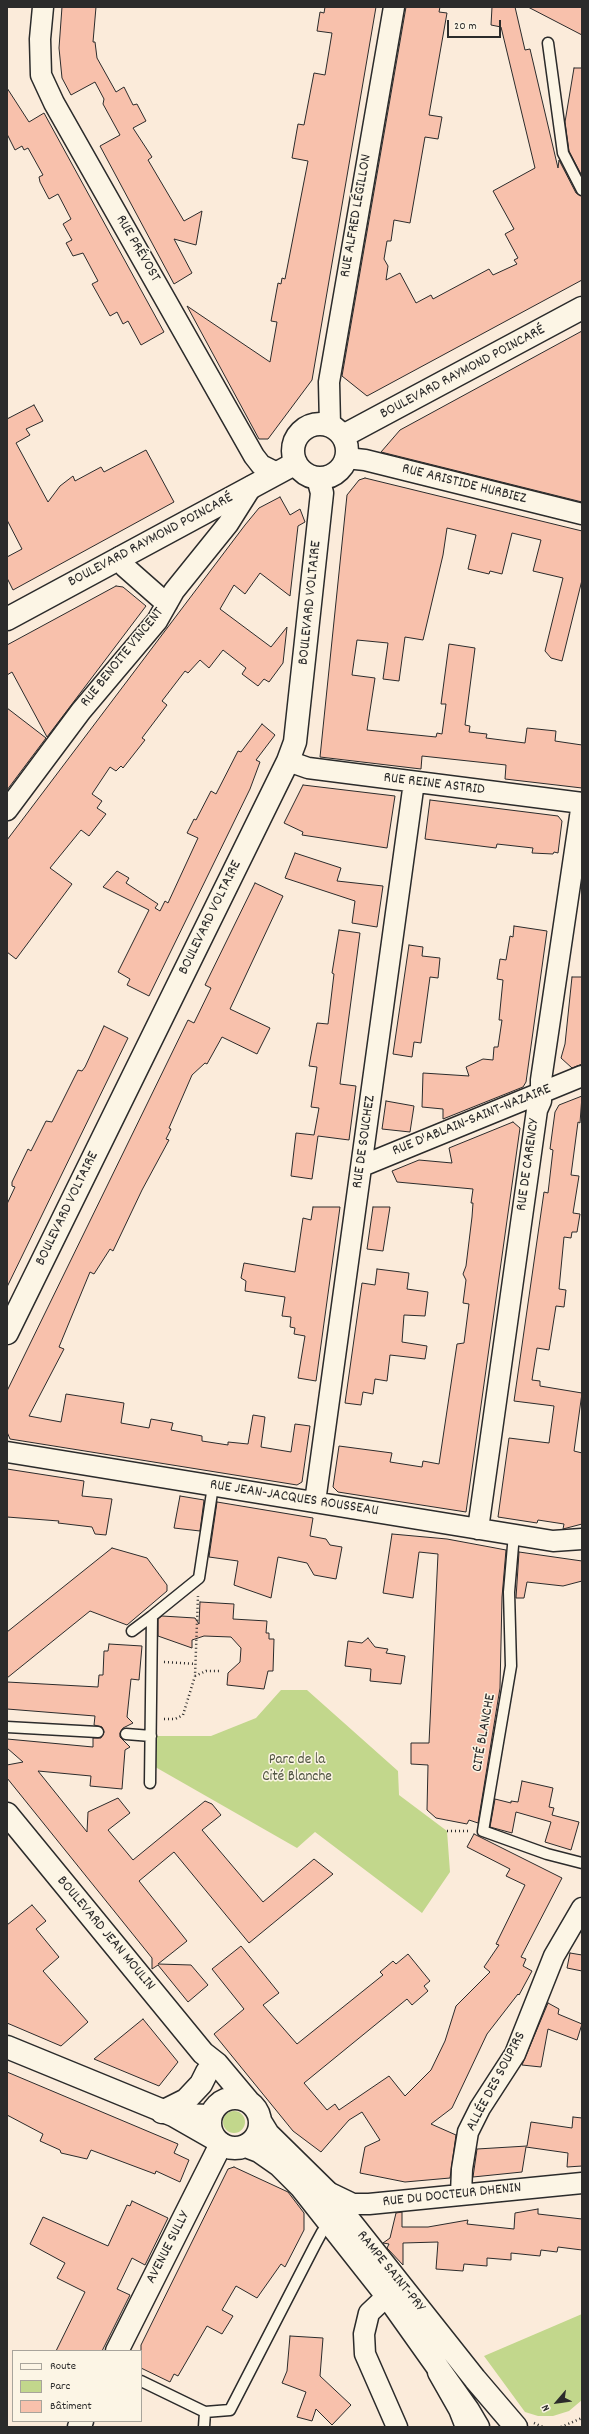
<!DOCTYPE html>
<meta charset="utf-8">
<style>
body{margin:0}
#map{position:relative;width:589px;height:2434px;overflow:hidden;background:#fbebda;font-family:Dekko,sans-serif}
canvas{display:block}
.frame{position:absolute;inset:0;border:8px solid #2b2b2b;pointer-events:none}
.legend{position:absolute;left:12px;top:2350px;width:130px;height:72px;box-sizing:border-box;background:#fcf5e5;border:1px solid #a8a49b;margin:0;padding:5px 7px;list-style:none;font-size:12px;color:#2b2b2b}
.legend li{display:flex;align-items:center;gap:8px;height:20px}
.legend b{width:20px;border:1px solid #a8a49b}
.north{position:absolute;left:537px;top:2382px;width:40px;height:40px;-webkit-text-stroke:3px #fcf5e5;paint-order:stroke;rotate:242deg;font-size:11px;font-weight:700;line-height:16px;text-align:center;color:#2b2b2b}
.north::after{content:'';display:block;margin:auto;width:14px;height:18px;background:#2b2b2b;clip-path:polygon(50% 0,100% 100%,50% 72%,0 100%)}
.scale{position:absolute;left:447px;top:20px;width:54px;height:18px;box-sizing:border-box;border:2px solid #2b2b2b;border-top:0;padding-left:5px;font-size:12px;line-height:14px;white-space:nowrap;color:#2b2b2b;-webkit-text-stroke:3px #fcf5e5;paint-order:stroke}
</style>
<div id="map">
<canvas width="589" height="2434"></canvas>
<div class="frame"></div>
<ul class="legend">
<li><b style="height:5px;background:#fcf5e5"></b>Route</li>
<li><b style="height:11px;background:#c2d78c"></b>Parc</li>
<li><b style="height:11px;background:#f8c1ac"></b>Bâtiment</li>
</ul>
<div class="north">N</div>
<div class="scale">20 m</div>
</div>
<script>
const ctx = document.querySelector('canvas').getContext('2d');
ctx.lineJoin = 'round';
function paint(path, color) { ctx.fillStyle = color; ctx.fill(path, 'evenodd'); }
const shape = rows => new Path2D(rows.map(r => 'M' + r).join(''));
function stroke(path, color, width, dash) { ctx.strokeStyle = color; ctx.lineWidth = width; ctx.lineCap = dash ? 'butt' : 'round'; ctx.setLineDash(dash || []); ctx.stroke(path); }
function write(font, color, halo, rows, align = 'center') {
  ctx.font = font + ' Dekko,sans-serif'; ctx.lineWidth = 3; ctx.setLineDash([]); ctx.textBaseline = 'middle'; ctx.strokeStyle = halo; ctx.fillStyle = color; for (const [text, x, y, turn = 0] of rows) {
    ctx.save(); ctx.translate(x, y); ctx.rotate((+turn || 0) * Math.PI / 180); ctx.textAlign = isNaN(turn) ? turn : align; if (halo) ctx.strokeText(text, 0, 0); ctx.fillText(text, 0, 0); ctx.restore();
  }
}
paint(shape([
 [281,1690,307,1690,398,1771,399,1795,447,1831,450,1872,422,1913,315,1832,297,1848,150,1764,151,1736,211,1736,256,1718],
 '223 2122a11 11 0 1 1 22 0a11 11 0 1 1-22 0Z',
 [582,2314,582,2400,569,2411,553,2416,538,2416,525,2412,484,2356]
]), '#c2d78c');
const building = shape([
 [62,7,96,7,93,42,95,42,97,58,116,92,124,87,133,105,137,104,146,121,133,128,152,157,148,160,184,221,202,211,196,245,174,239,192,273,174,284,100,146,120,135,103,104,104,99,95,82,71,95,62,78,59,48,62,7],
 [325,7,376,7,312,380,268,439,259,439,187,306,270,362,277,322,271,321,278,283,281,284,282,278,285,279,308,161,292,158,298,124,304,125,314,73,325,75,332,33,317,31,320,12,324,13,325,7],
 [406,7,440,7,439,12,447,13,429,115,442,117,438,139,425,137,410,223,394,220,391,241,387,241,384,259,388,266,386,280,400,273,416,303,431,295,433,299,489,269,493,275,517,264,514,260,518,258,505,234,514,229,493,191,535,168,501,27,491,25,492,7,515,7,525,50,530,49,558,168,559,160,576,193,582,196,582,280,367,396,342,376,406,7],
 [528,7,582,7,582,35,528,7],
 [574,68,582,68,582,176,569,151,565,122,574,68],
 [7,88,29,122,44,113,164,332,141,345,128,321,123,324,117,312,110,316,92,284,98,281,83,253,73,256,66,243,72,240,63,224,71,219,58,194,49,199,40,182,39,177,43,175,28,148,24,150,22,146,15,150,7,134,7,88],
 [582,331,582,502,381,452,400,430,582,331],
 [34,405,43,421,26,429,30,435,16,443,48,502,60,486,73,476,75,481,101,467,104,472,146,450,174,502,13,590,7,578,7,557,22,549,7,520,7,419,34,405],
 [365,478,582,531,582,580,562,661,551,658,545,651,563,578,533,571,541,540,512,533,502,574,490,571,489,574,468,569,476,535,447,528,443,555,423,640,405,637,399,681,383,679,388,643,357,640,352,675,375,678,367,730,436,737,437,733,442,734,446,704,441,704,449,644,475,648,465,725,470,726,469,732,487,734,486,738,525,743,527,728,556,731,555,741,582,745,582,788,505,779,506,765,422,756,421,769,320,757,347,495,359,480,365,478],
 [280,497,290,515,300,509,305,522,298,526,290,596,260,573,245,594,234,585,220,609,271,647,287,627,283,663,269,682,264,679,258,686,242,674,246,668,223,650,209,668,200,660,188,673,185,671,162,701,167,705,142,738,145,740,123,768,121,766,116,771,110,767,92,794,102,801,97,808,106,814,89,836,81,830,50,868,72,884,16,959,7,952,7,840,245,525,259,508,280,497],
 [116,586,123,587,146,606,47,737,12,672,7,675,7,645,116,586],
 [7,708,46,738,7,790,7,708],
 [262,724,275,735,256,760,260,762,250,789,149,996,127,985,130,979,118,972,149,910,103,887,117,871,129,878,126,883,158,904,155,908,160,911,165,901,168,903,198,838,187,833,194,819,196,820,211,791,216,794,238,751,241,752,262,724],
 [303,785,395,796,387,848,302,835,303,832,284,823,303,785],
 [430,800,558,816,562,821,558,853,554,852,553,854,532,853,533,848,497,844,496,848,425,839,430,800],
 [295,853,341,868,337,881,383,886,377,927,352,923,355,901,285,878,295,853],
 [255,883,283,896,230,1009,270,1028,257,1054,222,1037,207,1064,205,1063,192,1075,169,1128,171,1129,166,1139,169,1140,142,1190,113,1251,110,1249,94,1274,90,1272,59,1347,64,1349,29,1416,61,1422,66,1394,124,1403,121,1423,149,1428,151,1419,173,1423,171,1430,202,1436,202,1441,228,1445,228,1442,248,1444,253,1415,265,1417,261,1447,291,1452,295,1424,310,1426,302,1482,297,1485,10,1439,7,1432,7,1391,188,1020,194,1023,211,988,205,985,255,883],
 [514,926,547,931,526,1082,523,1087,443,1119,443,1109,422,1107,423,1073,469,1076,466,1067,483,1059,493,1060,494,1047,498,1047,502,1020,499,1020,503,980,497,979,500,959,506,960,510,936,513,937,514,926],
 [339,930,360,933,340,1084,356,1086,349,1140,318,1136,312,1179,291,1176,296,1133,314,1135,319,1108,311,1107,317,1067,309,1066,317,1023,328,1024,334,974,332,973,339,930],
 [409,945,423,947,422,956,440,958,438,978,430,977,421,1043,414,1042,412,1057,393,1054,409,945],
 [572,977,582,977,582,1064,572,1068,561,1058,565,1044,572,977],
 [104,1026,128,1038,7,1287,7,1204,15,1187,12,1186,12,1182,28,1149,31,1151,46,1121,52,1122,78,1070,82,1071,85,1067,104,1026],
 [582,1096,580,1123,578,1122,571,1175,579,1176,573,1213,580,1214,577,1232,572,1232,571,1238,564,1237,559,1289,566,1290,564,1307,556,1306,549,1350,537,1348,532,1380,540,1381,540,1386,582,1393,574,1451,582,1453,582,1524,563,1529,564,1524,538,1520,537,1523,498,1517,509,1438,549,1443,554,1406,514,1401,544,1192,548,1193,553,1150,550,1149,555,1112,559,1105,582,1096],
 [386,1101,414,1106,410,1132,382,1129,386,1101],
 [513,1122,520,1128,466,1512,338,1492,333,1487,339,1446,392,1453,390,1462,422,1467,423,1461,439,1464,457,1344,464,1343,469,1304,463,1303,466,1280,463,1274,466,1266,472,1217,473,1203,471,1203,473,1189,397,1182,392,1171,419,1160,452,1163,449,1148,513,1122],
 [313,1207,340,1207,316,1381,298,1378,305,1336,294,1334,295,1328,290,1327,291,1317,282,1316,285,1297,245,1291,246,1281,241,1278,244,1263,295,1272,303,1218,311,1220,313,1207],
 [373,1207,390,1207,383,1251,367,1249,373,1207],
 [377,1269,409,1273,407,1289,428,1292,425,1316,404,1315,402,1342,427,1346,425,1359,390,1355,387,1381,375,1379,373,1394,363,1392,361,1405,345,1403,362,1283,375,1285,377,1269],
 [7,1469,84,1481,82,1496,112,1499,106,1535,95,1534,92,1527,58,1523,59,1521,7,1517,7,1469],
 [180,1496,204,1500,200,1531,174,1528,180,1496],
 [217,1502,313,1518,310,1536,326,1539,330,1545,342,1547,336,1579,314,1575,307,1563,278,1557,271,1598,234,1585,238,1561,209,1557,217,1502],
 [392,1534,447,1539,506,1550,502,1597,500,1688,478,1823,469,1820,467,1824,436,1818,427,1810,428,1765,411,1764,411,1743,429,1743,438,1554,419,1552,413,1598,383,1593,392,1534],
 [112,1548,147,1558,167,1585,167,1591,127,1625,90,1611,7,1678,7,1632,112,1548],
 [519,1552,582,1561,582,1581,563,1586,527,1582,524,1598,516,1598,519,1552],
 [200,1602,234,1604,233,1619,267,1621,266,1633,269,1633,269,1639,274,1639,273,1671,268,1671,264,1689,227,1685,228,1673,240,1662,241,1648,231,1637,204,1636,192,1640,192,1648,158,1636,158,1619,162,1616,195,1618,199,1624,200,1602],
 [368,1638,375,1647,388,1649,386,1653,405,1656,401,1684,370,1681,371,1669,345,1666,348,1641,362,1643,368,1638],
 [109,1644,142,1646,139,1680,131,1679,127,1717,133,1723,123,1728,120,1733,120,1737,130,1747,125,1750,122,1789,90,1786,91,1776,38,1771,87,1832,88,1812,118,1798,130,1813,108,1830,133,1860,205,1801,212,1804,221,1815,202,1830,263,1902,314,1859,333,1874,249,1943,174,1852,139,1881,187,1941,158,1964,191,1965,208,1985,188,2002,158,1965,152,1969,152,1958,7,1778,7,1765,23,1762,7,1748,7,1739,93,1747,93,1738,101,1738,104,1732,102,1727,94,1725,95,1716,7,1709,7,1682,98,1687,99,1675,103,1675,104,1651,108,1651,109,1644],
 [522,1781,553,1788,549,1807,554,1808,552,1815,579,1822,571,1850,545,1842,551,1822,516,1812,512,1833,490,1827,495,1799,511,1803,511,1801,518,1802,522,1781],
 [474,1834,562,1878,521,1957,526,1959,523,1966,532,1971,519,1995,518,1994,487,2034,452,2108,431,2124,456,2135,450,2178,405,2182,360,2173,365,2147,380,2140,362,2112,349,2120,321,2152,293,2131,214,2034,244,2009,212,1969,241,1946,279,1993,263,2005,297,2044,383,1975,380,1972,393,1961,396,1964,408,1954,430,1981,424,1986,428,1991,412,2005,407,1999,304,2083,327,2110,335,2104,339,2110,389,2076,405,2096,431,2070,445,2041,456,2006,490,1972,484,1967,499,1945,496,1944,525,1885,506,1876,510,1869,467,1847,474,1834],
 [32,1905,46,1921,36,1929,59,1957,43,1971,88,2022,61,2046,7,2023,7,1925,32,1905],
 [570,1953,582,1955,582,1971,567,1968,570,1953],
 [548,2003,559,2009,558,2014,582,2024,577,2040,548,2029,541,2067,522,2065,548,2003],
 [143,2019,178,2062,159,2086,94,2059,143,2019],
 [7,2072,178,2144,174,2153,189,2160,180,2182,156,2171,155,2174,91,2150,87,2159,61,2153,60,2150,40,2141,43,2134,7,2115,7,2072],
 [573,2117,582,2118,582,2166,567,2167,568,2153,526,2147,522,2172,473,2177,477,2149,527,2146,531,2122,572,2128,573,2117],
 [234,2167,288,2192,304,2213,304,2230,285,2267,281,2264,257,2298,236,2286,222,2310,233,2316,222,2334,207,2326,178,2376,174,2374,170,2382,141,2368,141,2345,228,2169,234,2167],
 [132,2201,168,2218,145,2265,132,2258,117,2289,130,2295,102,2351,56,2351,85,2292,57,2278,65,2263,30,2244,43,2217,108,2246,127,2205,130,2206,132,2201],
 [538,2209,538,2214,582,2219,582,2250,558,2247,557,2252,541,2250,540,2256,511,2253,511,2260,487,2258,487,2266,464,2264,463,2271,436,2269,438,2242,403,2243,403,2265,387,2248,389,2244,383,2243,390,2238,396,2213,402,2212,402,2227,428,2227,468,2220,467,2224,514,2229,515,2213,538,2209],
 [290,2336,323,2338,320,2376,351,2405,332,2425,316,2409,312,2421,297,2417,306,2392,282,2383,287,2371,290,2336]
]);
paint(building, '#f8c1ac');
stroke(building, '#2b2b2b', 1);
const service = shape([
 [548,43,563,153,582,190],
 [514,1534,509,1592,511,1666,483,1831,547,1854,582,1863],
 [132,1631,152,1616],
 [7,1727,98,1732],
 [126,1734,151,1736],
 [150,1783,152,1616,199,1578,213,1486],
 [141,2381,205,2412,230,2410,315,2245,322,2232,331,2224],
 [204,2427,205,2412]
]);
const minor = shape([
 [43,7,40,39,41,75,54,103,254,456,261,465,277,473],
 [330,425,329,382,394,7],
 [346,458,365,460,582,514],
 [120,557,125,567,167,604],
 [288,761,308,768,582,803],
 [7,810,81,711,157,621,174,591,228,524,252,486],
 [362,1166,582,1076],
 [7,1452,553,1541,582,1539],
 [315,1502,414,782],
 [478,1529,537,1110,541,1101,541,1080,582,803],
 [326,2191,353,2204,369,2204,582,2183],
 [461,2195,462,2169,468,2132,480,2108,515,2054,554,1956,582,1908],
 [387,2296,369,2313,364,2334,365,2354,397,2427]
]);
const tertiary = shape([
 '293 451a27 27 0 1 1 54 0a27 27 0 1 1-54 0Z',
 [343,436,582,308],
 [7,619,296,463],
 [7,1333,288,761,295,742,322,493,318,478],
 [7,2047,173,2115,215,2139],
 [176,2115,210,2116],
 [117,2351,221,2144],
 [79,2427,82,2421]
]);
const secondary = shape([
 [7,1814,203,2053,217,2064,248,2101],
 '210 2123a25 25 0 1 1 50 0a25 25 0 1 1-50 0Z',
 [162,2112,186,2100,201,2084,207,2072],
 [260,2121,268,2134,326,2191,475,2379,516,2427],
 [246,2146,259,2151,279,2165,301,2187,387,2296,468,2410,478,2427]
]);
const primary = shape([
 [439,2372,460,2409,467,2427]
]);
stroke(service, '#2b2b2b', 13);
stroke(minor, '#2b2b2b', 23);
stroke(tertiary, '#2b2b2b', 25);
stroke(secondary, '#2b2b2b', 25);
stroke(primary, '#2b2b2b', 25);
stroke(shape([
 [164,1662,195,1664],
 [195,1676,206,1671,220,1671],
 [164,1719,175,1719,183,1715,195,1676,198,1596],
 [447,1831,470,1831],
 [534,2423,543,2427],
 [561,2427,582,2418]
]), '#2b2b2b', 2.5, [1, 3]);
stroke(service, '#fcf5e5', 10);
stroke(minor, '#fcf5e5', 20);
stroke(tertiary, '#fcf5e5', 22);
stroke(secondary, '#fcf5e5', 22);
stroke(primary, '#fcf5e5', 22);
write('15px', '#2b2b2b', '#fcf5e5', [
 ["RUE ALFRED LÉGILLON",357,216,-80],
 ["RUE PRÉVOST",137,249,60],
 ["BOULEVARD RAYMOND POINCARÉ",463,373,-28],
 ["RUE ARISTIDE HURBIEZ",464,485,14],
 ["BOULEVARD RAYMOND POINCARÉ",151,541,-28],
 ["BOULEVARD VOLTAIRE",311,603,-84],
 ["RUE BENOITE VINCENT",123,658,-51],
 ["RUE REINE ASTRID",434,785,7],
 ["BOULEVARD VOLTAIRE",211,918,-64],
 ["RUE D'ABLAIN-SAINT-NAZAIRE",472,1121,-22],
 ["RUE DE SOUCHEZ",365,1142,-82],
 ["RUE DE CARENCY",529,1165,-82],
 ["BOULEVARD VOLTAIRE",68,1209,-64],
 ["RUE JEAN-JACQUES ROUSSEAU",294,1499,9],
 ["CITÉ BLANCHE",485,1733,-80],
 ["BOULEVARD JEAN MOULIN",105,1934,50],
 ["ALLÉE DES SOUPIRS",497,2082,-62],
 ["RUE DU DOCTEUR DHENIN",452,2196,-6],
 ["AVENUE SULLY",169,2248,-63],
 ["RAMPE SAINT-PRY",390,2272,51]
]);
write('15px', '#515643', '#fcf5e5', [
 ["Parc de la",297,1761],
 ["Cité Blanche",297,1778]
]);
</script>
